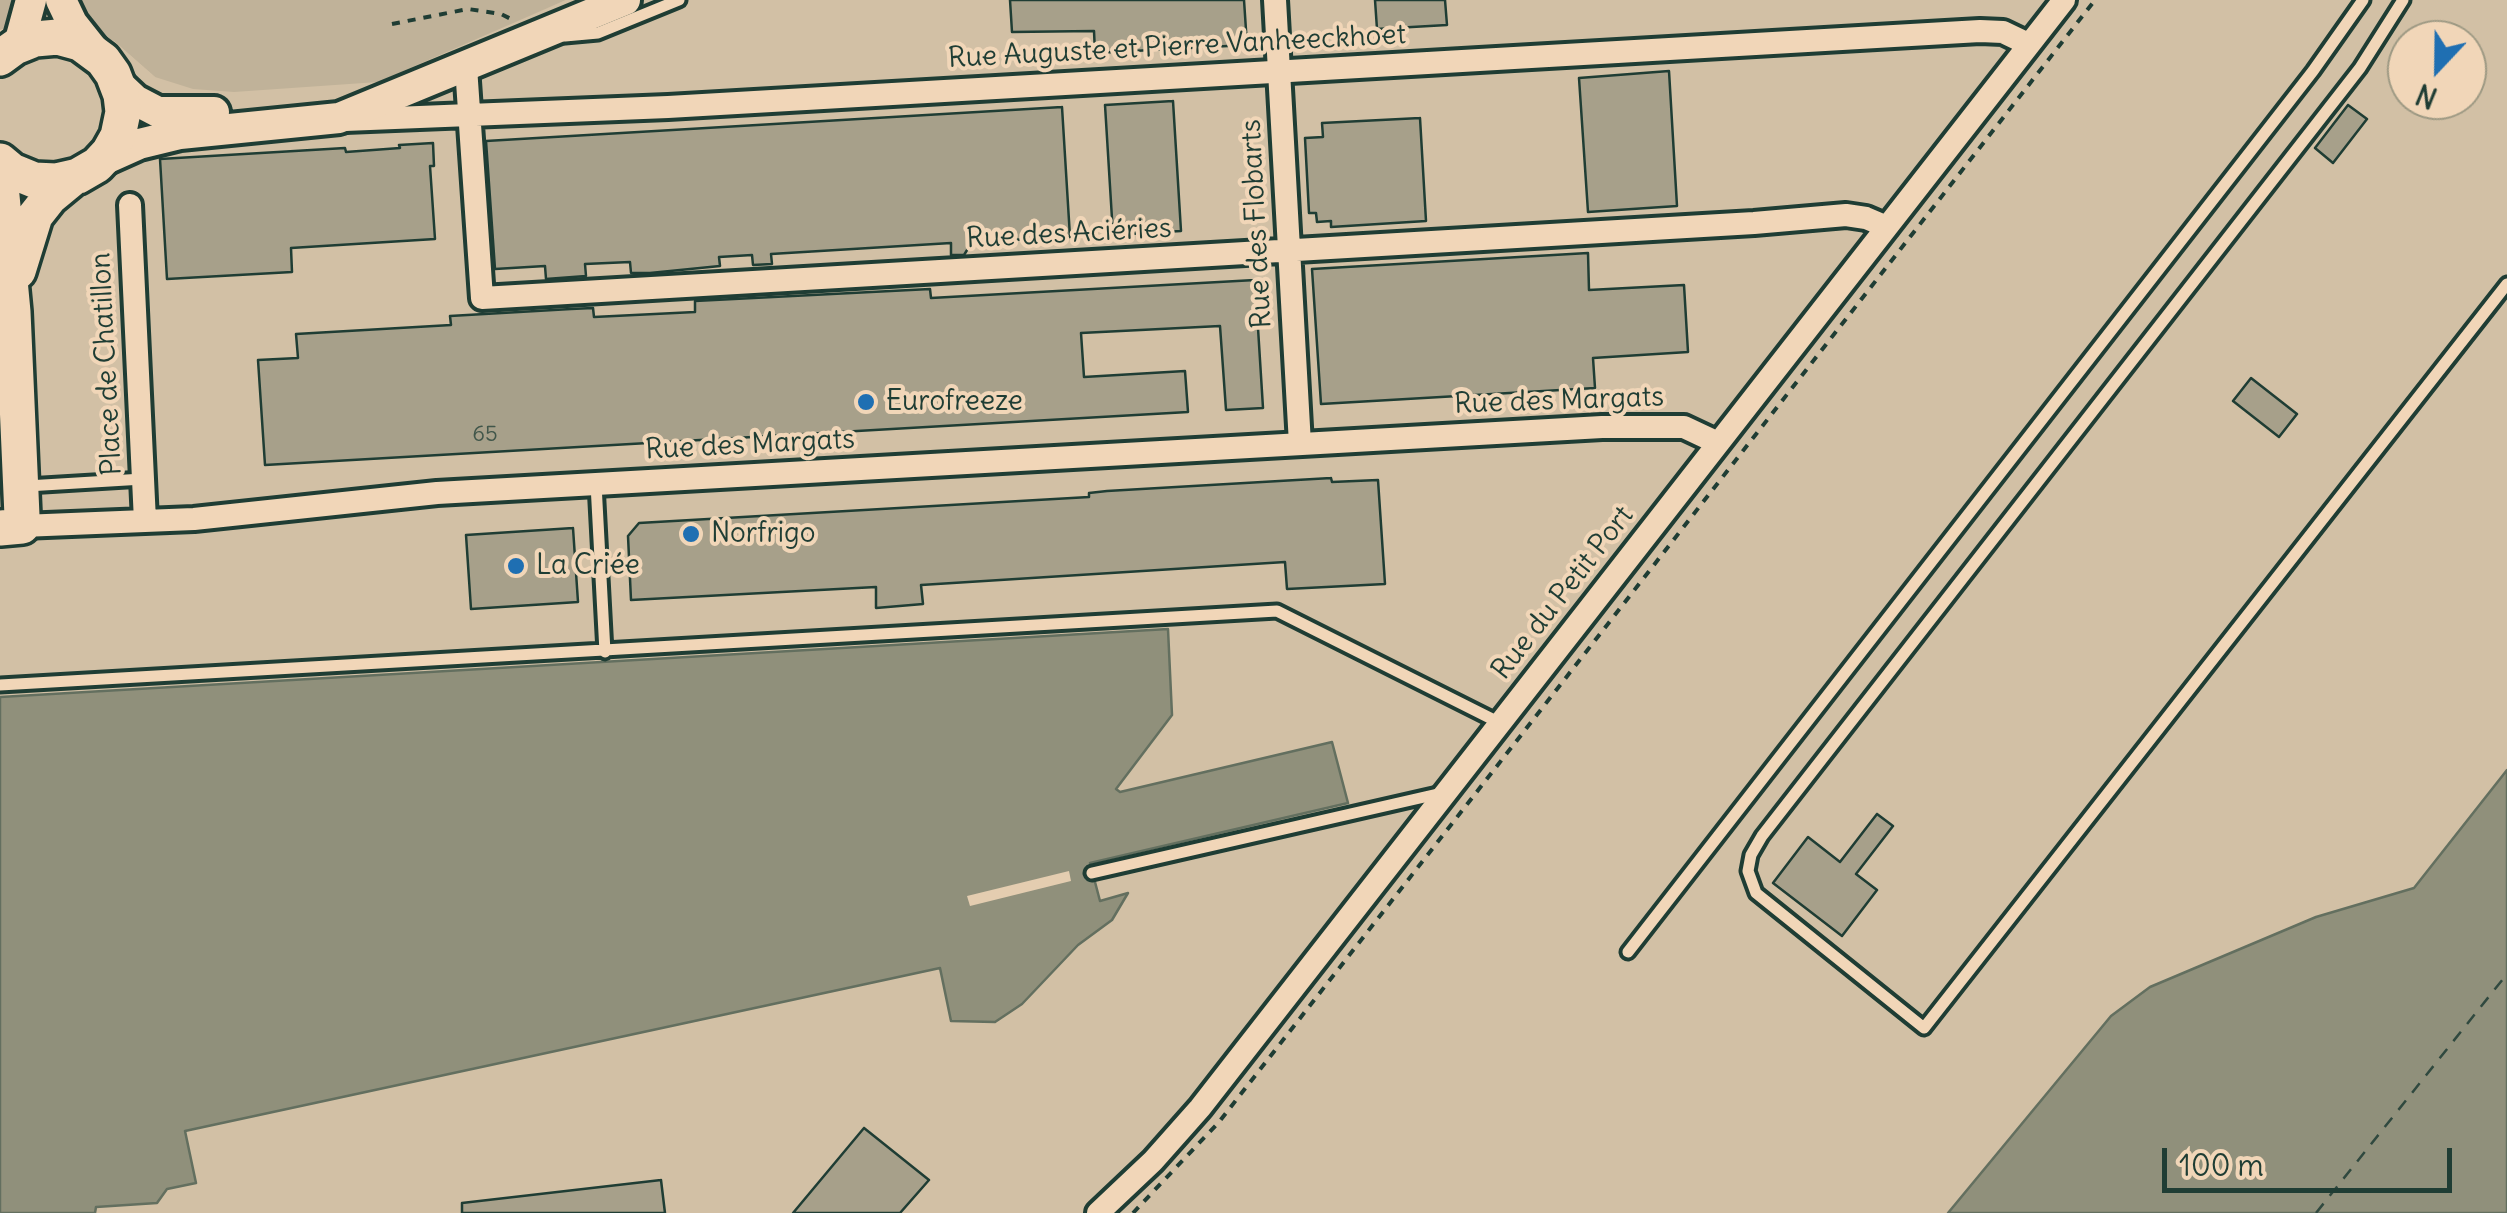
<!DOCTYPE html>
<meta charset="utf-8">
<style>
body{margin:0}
#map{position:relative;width:2507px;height:1213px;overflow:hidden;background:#e4cdb0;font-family:Delius,sans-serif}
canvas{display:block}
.north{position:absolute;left:2387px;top:20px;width:100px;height:100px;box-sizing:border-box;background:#f1d6b8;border:2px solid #9d9983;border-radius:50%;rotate:202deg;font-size:28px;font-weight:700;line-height:40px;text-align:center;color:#1f3d34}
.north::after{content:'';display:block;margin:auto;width:35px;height:45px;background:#1f6fb2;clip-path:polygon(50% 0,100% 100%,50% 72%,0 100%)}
.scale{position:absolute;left:2162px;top:1148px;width:290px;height:45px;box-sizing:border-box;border:5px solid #1f3d34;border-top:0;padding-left:12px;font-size:30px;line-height:35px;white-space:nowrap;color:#1f3d34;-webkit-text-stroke:8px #f1d6b8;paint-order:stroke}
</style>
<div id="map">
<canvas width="2507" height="1213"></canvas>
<div class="north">N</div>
<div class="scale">100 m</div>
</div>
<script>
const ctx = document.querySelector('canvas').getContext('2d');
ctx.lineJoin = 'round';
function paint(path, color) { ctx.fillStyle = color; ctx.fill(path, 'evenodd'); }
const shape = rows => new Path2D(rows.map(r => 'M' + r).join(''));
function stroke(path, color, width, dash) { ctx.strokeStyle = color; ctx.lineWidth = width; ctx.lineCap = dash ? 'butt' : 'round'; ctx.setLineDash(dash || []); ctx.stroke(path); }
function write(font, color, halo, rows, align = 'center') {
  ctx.font = font + ' Delius,sans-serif'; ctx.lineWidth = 8; ctx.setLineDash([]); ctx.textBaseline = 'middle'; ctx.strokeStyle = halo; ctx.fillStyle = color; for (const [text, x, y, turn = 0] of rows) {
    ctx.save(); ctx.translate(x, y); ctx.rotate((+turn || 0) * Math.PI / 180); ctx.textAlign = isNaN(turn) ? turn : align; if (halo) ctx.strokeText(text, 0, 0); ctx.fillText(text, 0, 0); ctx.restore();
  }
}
paint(shape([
 [566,0,2507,0,2507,770,2414,888,2316,917,2150,987,2111,1016,1948,1213,95,1213,95,1207,156,1203,167,1189,196,1183,184,1131,941,968,951,1021,1022,1004,1078,945,1113,920,1127,894,1100,901,1089,863,1348,803,1332,742,1120,793,1115,789,1172,715,1167,629,0,697,0,31,17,25,85,30,114,41,155,77,476,37],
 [2407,40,2467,40,2467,100,2407,100]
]), '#d2c0a5');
paint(shape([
 [0,0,566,0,378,82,234,92,193,89,155,77,114,41,85,30,17,25,0,30]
]), '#c0b299');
const water = shape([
 [1168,629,1172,715,1116,789,1120,792,1332,742,1348,803,1090,863,1100,901,1128,893,1112,920,1078,945,1022,1004,995,1022,951,1021,940,968,185,1131,196,1183,167,1189,157,1203,96,1207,95,1213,0,1213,0,697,1168,629],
 [2507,770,2507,1213,1948,1213,2111,1016,2150,987,2316,917,2414,888,2507,770]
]);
paint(water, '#90907b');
stroke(water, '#636f5f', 2.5);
paint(shape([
 [1069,871,1071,881,970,906,967,896]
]), '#e4cdb0');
stroke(shape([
 [2316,1213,2507,974]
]), '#30493f', 2.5, [12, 10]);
const building = shape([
 [1010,0,1244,0,1247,45,1095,53,1094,31,1012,32,1010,0],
 [1375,0,1445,0,1447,25,1377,29,1375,0],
 [1669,71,1677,206,1588,212,1579,78,1669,71],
 [1173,101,1181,231,1113,235,1105,105,1173,101],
 [2348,105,2367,119,2333,163,2315,148,2348,105],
 [1062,107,1070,237,972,242,964,255,951,255,951,243,771,254,772,264,753,265,752,255,719,257,720,266,650,273,631,273,630,262,585,264,586,276,546,279,545,266,495,269,486,141,1062,107],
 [1420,118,1426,221,1331,227,1331,221,1317,222,1316,213,1309,213,1305,138,1323,137,1322,123,1420,118],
 [433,143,434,166,430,166,435,239,291,248,292,272,167,279,160,159,345,148,346,152,400,148,399,145,433,143],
 [1588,253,1589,290,1684,285,1688,352,1593,358,1595,388,1321,404,1312,269,1588,253],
 [1255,280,1263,408,1226,410,1220,326,1081,333,1084,377,1185,371,1188,412,265,465,258,360,298,358,296,334,451,325,450,316,571,309,593,308,594,317,695,312,695,301,930,289,931,298,1255,280],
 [2251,378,2297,414,2279,437,2233,401,2251,378],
 [1331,478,1332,482,1378,480,1385,584,1287,589,1285,562,921,585,923,604,876,608,876,587,631,600,628,536,639,523,1089,497,1089,493,1107,491,1331,478],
 [573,528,578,602,471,609,466,535,573,528],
 [1877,814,1893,826,1856,874,1877,890,1842,936,1773,883,1808,837,1840,862,1877,814],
 [864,1128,929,1180,900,1213,793,1213,864,1128],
 [661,1180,665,1213,462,1213,462,1203,661,1180]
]);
paint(building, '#a7a08a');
stroke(building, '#1f3d34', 2.5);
const lane = shape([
 [2403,0,2360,68,1762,836,1751,855,1748,871,1756,893,1924,1028,2507,284],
 [565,36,598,33,679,0],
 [596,484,605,652],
 [27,486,143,479],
 [0,685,1277,611,1500,723],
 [1092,873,1442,793],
 [1628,952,2313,71,2363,0]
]);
const street = shape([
 [1275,0,1300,444],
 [466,67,482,298,1754,223,1846,215,1866,218,1887,227],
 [345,120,668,107,1980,31,2003,32,2028,44],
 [130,205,145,521],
 [22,526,194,519,437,493,1602,427,1684,427,1718,443],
 [1098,1213,1153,1161,1200,1108,2064,0]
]);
const secondary = shape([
 [61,0,72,23,95,52],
 [19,44,31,0],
 [118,84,135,100,158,112,214,112],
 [101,161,139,144,180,134,339,118,625,0]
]);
const primary = shape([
 [0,58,15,47,35,39,58,37,80,43,103,60,113,74,121,95,123,112,118,136,109,152,97,165,78,176,56,181,34,180,12,171,0,161],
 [0,175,13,312,22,516,22,526,0,528],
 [18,271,35,216,50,197,73,178]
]);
stroke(lane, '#1f3d34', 19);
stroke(street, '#1f3d34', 30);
stroke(secondary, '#1f3d34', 38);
stroke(primary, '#1f3d34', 42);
stroke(shape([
 [392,24,468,9,501,14,511,19],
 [1133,1213,1219,1122,2095,0]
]), '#1f3d34', 4, [8, 8]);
stroke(lane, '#f1d6b8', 11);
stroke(street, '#f1d6b8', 22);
stroke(secondary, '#f1d6b8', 30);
stroke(primary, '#f1d6b8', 35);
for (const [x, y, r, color] of [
 [866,402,10,"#1f6fb2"],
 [691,534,10,"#1f6fb2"],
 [516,566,10,"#1f6fb2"]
]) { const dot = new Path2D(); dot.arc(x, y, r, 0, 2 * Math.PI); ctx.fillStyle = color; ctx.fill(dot); stroke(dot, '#f1d6b8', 4); }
write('22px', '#41564a', null, [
 ["65",485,435]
]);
write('28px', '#1f3d34', '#f1d6b8', [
 ["Rue Auguste et Pierre Vanheeckhoet",1177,47,-3],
 ["Rue des Flobarts",1257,224,-93],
 ["Rue des Aciéries",1069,234,-3],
 ["Place de Chatillon",107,364,-93],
 ["Rue des Margats",1559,401,-2],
 ["Rue des Margats",750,445,-3],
 ["Rue du Petit Port",1563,593,-52]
]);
write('28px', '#1f3d34', '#f1d6b8', [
 ["Eurofreeze",886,402],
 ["Norfrigo",711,534],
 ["La Criée",536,566]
], 'left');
</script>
